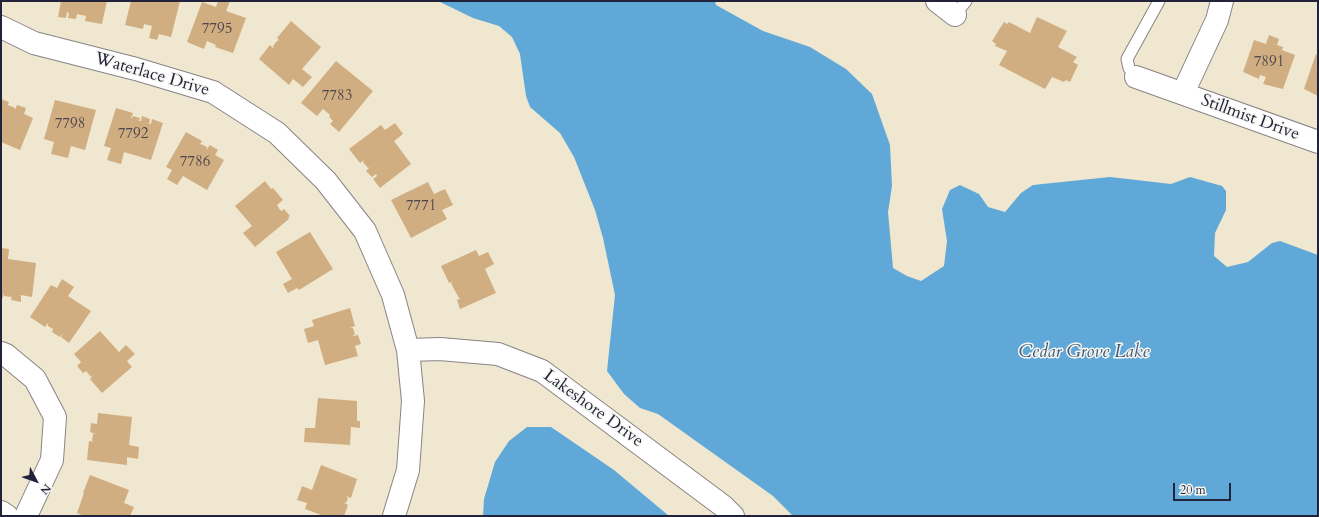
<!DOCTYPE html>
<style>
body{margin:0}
#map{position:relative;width:1319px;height:517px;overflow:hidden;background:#efe7d0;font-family:Cardo,serif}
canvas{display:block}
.frame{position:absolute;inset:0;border:2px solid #22223b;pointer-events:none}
.north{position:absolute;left:16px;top:461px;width:40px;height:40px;-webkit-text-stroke:3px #f6f6f2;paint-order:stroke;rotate:131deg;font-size:11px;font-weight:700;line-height:16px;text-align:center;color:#22223b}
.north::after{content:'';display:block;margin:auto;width:14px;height:18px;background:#22223b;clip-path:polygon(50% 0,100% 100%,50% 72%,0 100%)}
.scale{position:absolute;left:1173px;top:483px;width:58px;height:18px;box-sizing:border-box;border:2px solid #22223b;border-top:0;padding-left:5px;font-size:12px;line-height:14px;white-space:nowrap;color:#22223b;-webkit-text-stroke:3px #f6f6f2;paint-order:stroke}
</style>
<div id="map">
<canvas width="1319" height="517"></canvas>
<div class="frame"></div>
<div class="north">N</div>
<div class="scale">20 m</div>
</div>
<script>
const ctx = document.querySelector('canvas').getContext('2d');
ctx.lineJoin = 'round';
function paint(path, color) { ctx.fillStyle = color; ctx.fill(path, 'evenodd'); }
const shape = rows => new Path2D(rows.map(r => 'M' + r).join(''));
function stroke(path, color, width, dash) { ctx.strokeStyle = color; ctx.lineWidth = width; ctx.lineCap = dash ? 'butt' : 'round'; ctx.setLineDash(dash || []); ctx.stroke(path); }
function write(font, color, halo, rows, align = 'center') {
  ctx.font = font + ' Cardo,serif'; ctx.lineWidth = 3; ctx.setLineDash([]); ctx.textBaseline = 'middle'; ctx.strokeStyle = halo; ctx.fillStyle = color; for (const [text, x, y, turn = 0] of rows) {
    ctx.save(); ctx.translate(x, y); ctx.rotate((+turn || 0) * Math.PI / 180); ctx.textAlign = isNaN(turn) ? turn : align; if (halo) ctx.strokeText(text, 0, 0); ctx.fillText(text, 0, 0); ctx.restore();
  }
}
paint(shape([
 [438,1,715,1,716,5,763,31,810,47,846,69,872,94,890,145,892,186,888,212,893,268,907,276,921,281,944,266,947,241,942,209,950,190,960,185,979,194,988,207,1005,212,1021,193,1033,185,1110,177,1171,184,1190,177,1222,186,1226,191,1226,210,1215,233,1214,256,1227,267,1248,262,1272,243,1280,241,1318,255,1318,516,793,516,773,496,658,414,640,408,624,394,607,371,615,295,603,238,595,210,574,157,560,133,530,107,526,96,520,54,512,37,499,26,473,18],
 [527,427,551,427,614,470,669,516,483,516,484,499,495,462,509,441]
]), '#60a8d7');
paint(shape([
 [61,1,107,1,102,24,85,21,86,16,77,14,76,19,68,18,69,13,67,12,66,18,58,17],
 [131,1,180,1,171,37,159,34,157,40,149,38,152,26,144,24,143,29,125,25],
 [218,1,230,1,226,11,246,18,233,53,215,47,216,45,207,41,204,49,187,42,202,2,216,7],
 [1037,17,1067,31,1058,47,1077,57,1073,62,1078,65,1070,82,1066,80,1064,82,1052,77,1045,89,999,65,1007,51,995,46,996,44,992,41,1004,22,1007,24,1009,22,1030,33],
 [291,21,321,47,302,69,312,77,303,87,293,79,289,85,259,59,270,45,274,49,273,46,278,40,280,41,277,38],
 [1269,35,1279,39,1277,45,1283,47,1282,50,1295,55,1283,89,1263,84,1266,77,1260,75,1259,79,1243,72,1254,40,1266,44],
 [1316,54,1318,55,1318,96,1304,89],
 [336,61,373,91,339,132,330,124,333,121,329,117,330,115,323,109,317,116,301,103],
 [1,99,9,102,7,107,8,105,15,108,15,110,17,105,26,108,24,114,33,118,20,150,1,142],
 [55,100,96,110,85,150,71,146,68,158,51,154,54,142,44,139],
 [116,108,133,113,131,118,132,118,133,116,140,118,139,121,141,121,142,116,150,119,149,124,151,124,152,119,163,123,151,160,124,152,121,164,107,160,111,148,104,146],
 [395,123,403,134,394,141,411,164,380,188,373,179,377,176,376,174,372,177,366,171,370,167,368,168,363,162,364,160,360,163,349,149,381,125,385,130],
 [186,132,202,141,199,146,201,144,207,147,206,150,210,145,218,150,215,155,224,160,207,190,183,176,177,185,167,179,172,170,166,167],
 [265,181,271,189,273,188,283,200,277,205,280,210,282,211,284,209,290,216,288,218,289,219,255,247,243,233,252,226,235,206],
 [428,182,434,194,445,189,453,205,442,210,447,219,411,238,391,200],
 [310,232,333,269,299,290,297,288,288,293,283,284,292,279,276,252],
 [1,248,9,249,8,259,36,263,32,297,21,295,21,302,11,300,12,294,11,297,4,296,3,293,3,298,1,298],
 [476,250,479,256,488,252,494,264,485,269,496,293,460,309,457,300,461,298,459,298,454,289,457,288,454,289,451,283,454,281,449,283,441,266],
 [62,279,74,287,68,296,91,311,69,343,61,337,63,333,60,337,52,332,54,327,53,329,48,326,48,323,45,327,30,317,51,285,57,288],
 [350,308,355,326,350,328,353,328,355,335,353,335,353,336,358,335,361,344,355,346,358,356,325,365,318,340,308,343,304,329,314,326,312,320],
 [100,331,119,352,126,345,135,354,127,361,132,367,102,393,90,379,94,375,91,377,86,371,88,370,83,373,77,366,81,362,74,354],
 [318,398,357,401,357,421,360,421,360,428,351,427,350,445,304,442,305,428,315,428],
 [98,413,132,417,129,445,139,447,138,459,127,457,127,465,87,460,89,441,95,442,92,441,93,434,96,434,90,432,91,423,97,424],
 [321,465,357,479,351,498,346,496,348,498,346,503,343,502,348,505,344,516,324,516,305,509,307,503,297,500,302,486,312,490],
 [90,475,129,490,124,503,134,507,130,516,84,516,77,513,84,493,83,493]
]), '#d0ae81');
const lane = shape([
 [955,15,966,1],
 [1136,77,1129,68,1127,59,1159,1]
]);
const street = shape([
 [937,1,955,15],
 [1,27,34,43,136,69,213,92,277,133,326,181,365,231,393,295,408,350,413,401,408,470,394,516],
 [1136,77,1318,142],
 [1183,93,1217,20,1222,1],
 [408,350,440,349,498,354,542,371,723,506,733,516],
 [1,353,6,355,35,379,55,417,52,460,26,516],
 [1,512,7,516]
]);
stroke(lane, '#888486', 13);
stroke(street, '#888486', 24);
stroke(lane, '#fff', 11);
stroke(street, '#fff', 22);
write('15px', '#4e454c', null, [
 ["7795",217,30],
 ["7891",1269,63],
 ["7783",337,97],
 ["7798",70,125],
 ["7792",133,135],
 ["7786",195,163],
 ["7771",421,207]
]);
write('17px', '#22223b', '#f6f6f2', [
 ["Waterlace Drive",152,75,16],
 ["Stillmist Drive",1250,118,20],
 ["Lakeshore Drive",593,409,36]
]);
write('italic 18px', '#3b5879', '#f6f6f2', [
 ["Cedar Grove Lake",1084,353]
]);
</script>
